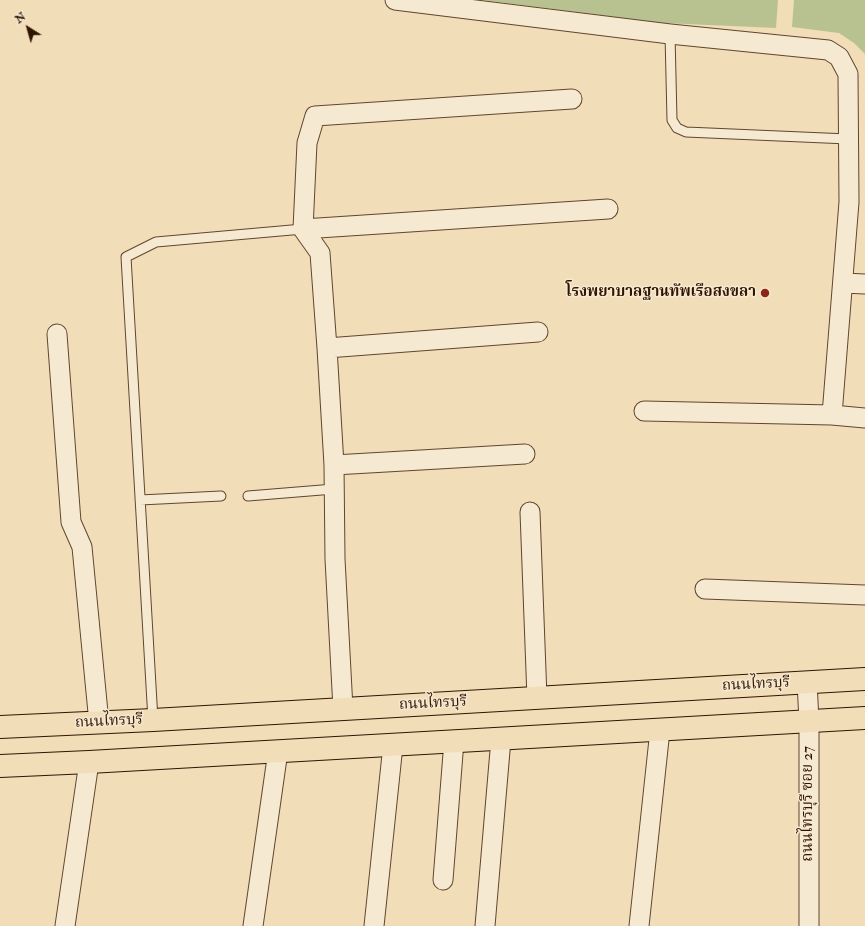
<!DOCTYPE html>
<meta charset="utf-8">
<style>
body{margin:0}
#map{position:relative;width:865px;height:926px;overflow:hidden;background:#f1ddb8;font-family:"IM FELL Double Pica",serif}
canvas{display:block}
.north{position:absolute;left:8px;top:8px;width:40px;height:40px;-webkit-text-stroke:3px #f6e9d1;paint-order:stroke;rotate:323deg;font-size:11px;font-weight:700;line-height:16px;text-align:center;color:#311400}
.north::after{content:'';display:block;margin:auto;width:14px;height:18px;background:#311400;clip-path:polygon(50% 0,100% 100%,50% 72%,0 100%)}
</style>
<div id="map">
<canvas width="865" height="926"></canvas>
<div class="north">N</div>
</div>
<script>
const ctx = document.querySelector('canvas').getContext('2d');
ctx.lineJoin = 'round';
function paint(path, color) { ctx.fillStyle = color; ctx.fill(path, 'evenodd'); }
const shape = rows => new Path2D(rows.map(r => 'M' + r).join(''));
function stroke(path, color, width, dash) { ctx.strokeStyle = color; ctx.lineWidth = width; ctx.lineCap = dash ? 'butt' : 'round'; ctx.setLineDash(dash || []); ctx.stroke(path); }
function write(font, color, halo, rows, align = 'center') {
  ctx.font = font + ' "IM FELL Double Pica","Noto Serif Thai",serif'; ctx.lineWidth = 3; ctx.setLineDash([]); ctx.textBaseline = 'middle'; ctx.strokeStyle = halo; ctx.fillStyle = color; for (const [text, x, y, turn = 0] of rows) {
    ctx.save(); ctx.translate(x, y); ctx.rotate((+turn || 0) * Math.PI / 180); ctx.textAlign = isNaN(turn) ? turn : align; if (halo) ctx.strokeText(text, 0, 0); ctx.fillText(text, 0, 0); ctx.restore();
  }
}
paint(shape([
 [482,0,778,0,776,28,663,23],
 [794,0,865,0,865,54,854,43,839,33,792,27]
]), '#b8c290');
const lane = shape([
 [670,34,672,120,677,128,686,132,848,139],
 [248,496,334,489],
 [140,500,221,496],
 [153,720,126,257,156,242,303,229]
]);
const street = shape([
 [395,0,670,34,828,50,839,57,848,74,849,202,832,415],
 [303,229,608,209],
 [843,283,865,284],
 [57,334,71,522,82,547,99,723],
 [327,348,538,332],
 [644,411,832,415,865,418],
 [334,465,525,454],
 [530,512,537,698],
 [705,589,865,595],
 [807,682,809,721,809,926],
 [343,709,335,559,334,465,327,348,320,253,303,229,307,143,315,116,572,99],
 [443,880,454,741],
 [65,926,89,762],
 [253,926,278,751],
 [374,926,393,745],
 [485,926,501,739],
 [639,926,660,730]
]);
const primary = shape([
 [0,727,153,720,865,679],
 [0,766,89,762,865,718]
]);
stroke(lane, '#61462e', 11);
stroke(street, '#61462e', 21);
stroke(primary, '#311400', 24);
stroke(lane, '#f6e9d1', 9);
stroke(street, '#f6e9d1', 19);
stroke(primary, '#f1ddb8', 22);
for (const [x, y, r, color] of [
 [765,293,5,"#8f2418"]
]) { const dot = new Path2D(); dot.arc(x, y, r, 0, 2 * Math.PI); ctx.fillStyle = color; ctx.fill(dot); stroke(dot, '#f6e9d1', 1.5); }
write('bold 15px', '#311400', '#f6e9d1', [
 ["โรงพยาบาลฐานทัพเรือสงขลา",756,293]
], 'right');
write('15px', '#311400', '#f6e9d1', [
 ["ถนนไทรบุรี",756,685,-3],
 ["ถนนไทรบุรี",433,704,-3],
 ["ถนนไทรบุรี",109,722,-3],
 ["ถนนไทรบุรี ซอย 27",809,804,-90]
]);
</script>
